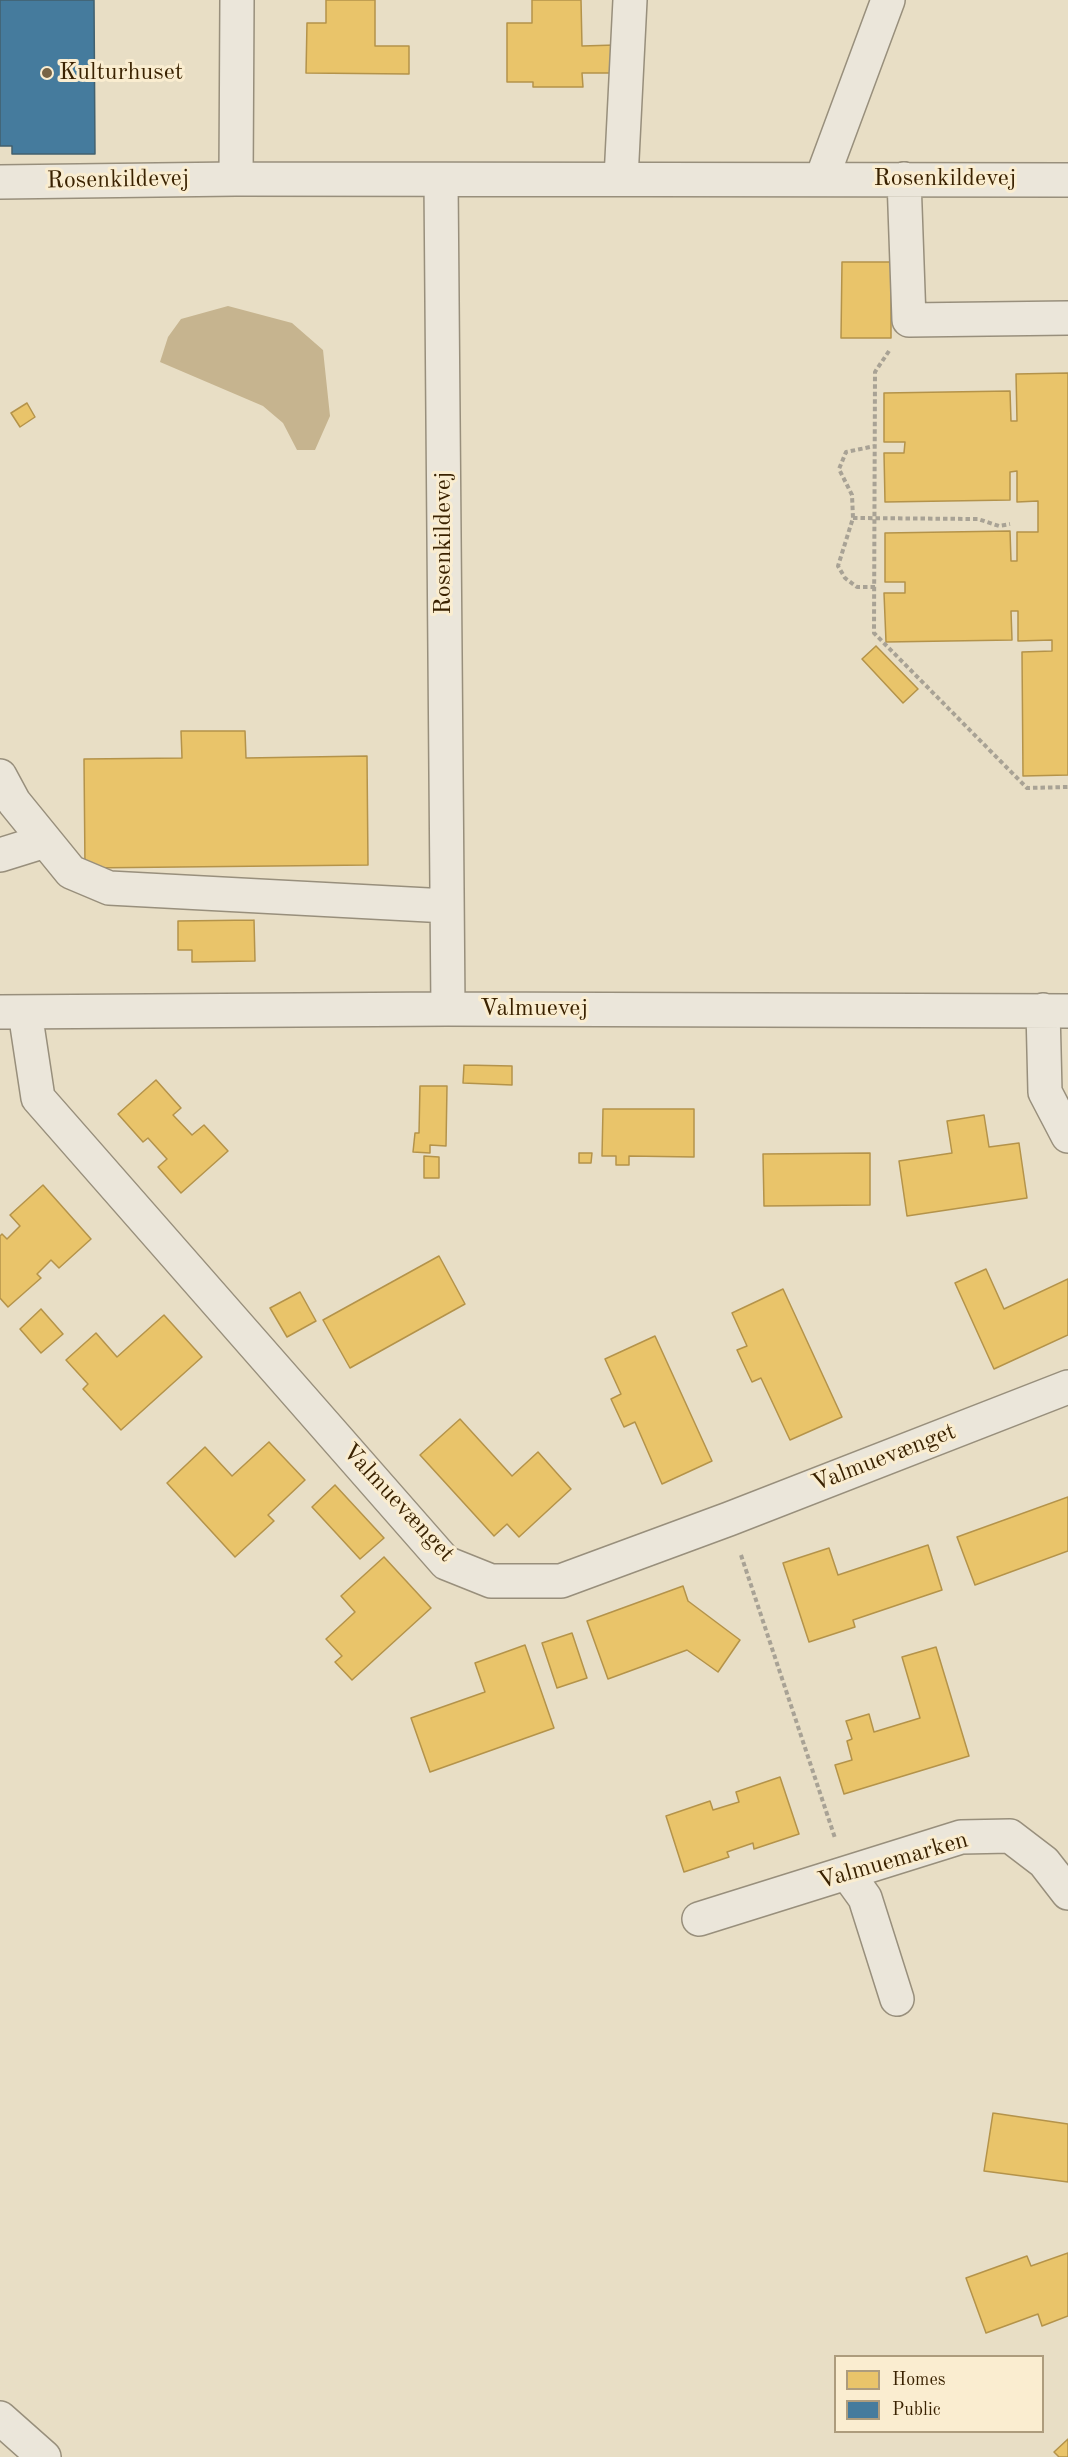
<!DOCTYPE html>
<meta charset="utf-8">
<style>
body{margin:0}
#map{position:relative;width:1068px;height:2457px;overflow:hidden;background:#e8dec5;font-family:"Old Standard TT",serif}
canvas{display:block}
.legend{position:absolute;left:834px;top:2355px;width:210px;height:78px;box-sizing:border-box;background:#faedd0;border:2px solid #ad9c7d;margin:0;padding:8px 10px;list-style:none;font-size:18px;color:#3a2201}
.legend li{display:flex;align-items:center;gap:12px;height:30px}
.legend b{width:30px;border:2px solid #ad9c7d}
</style>
<div id="map">
<canvas width="1068" height="2457"></canvas>
<ul class="legend">
<li><b style="height:16px;background:#e9c46a"></b>Homes</li>
<li><b style="height:16px;background:#457b9d"></b>Public</li>
</ul>
</div>
<script>
const ctx = document.querySelector('canvas').getContext('2d');
ctx.lineJoin = 'round';
function paint(path, color) { ctx.fillStyle = color; ctx.fill(path, 'evenodd'); }
const shape = rows => new Path2D(rows.map(r => 'M' + r).join(''));
function stroke(path, color, width, dash) { ctx.strokeStyle = color; ctx.lineWidth = width; ctx.lineCap = dash ? 'butt' : 'round'; ctx.setLineDash(dash || []); ctx.stroke(path); }
function write(font, color, halo, rows, align = 'center') {
  ctx.font = font + ' "Old Standard TT",serif'; ctx.lineWidth = 6; ctx.setLineDash([]); ctx.textBaseline = 'middle'; ctx.strokeStyle = halo; ctx.fillStyle = color; for (const [text, x, y, turn = 0] of rows) {
    ctx.save(); ctx.translate(x, y); ctx.rotate((+turn || 0) * Math.PI / 180); ctx.textAlign = isNaN(turn) ? turn : align; if (halo) ctx.strokeText(text, 0, 0); ctx.fillText(text, 0, 0); ctx.restore();
  }
}
paint(shape([
 [228,306,292,323,323,350,330,416,315,450,297,450,283,423,263,406,160,362,168,337,181,319]
]), '#c6b48f');
const homes = shape([
 [326,0,375,0,375,46,409,46,409,74,306,73,307,23,326,23,326,0],
 [532,0,581,0,582,46,616,45,616,73,582,73,583,87,533,87,533,82,507,82,507,23,532,23,532,0],
 [842,262,891,262,891,338,841,338,842,262],
 [1068,373,1068,775,1023,776,1022,652,1052,651,1052,640,1018,641,1018,611,1011,611,1012,640,886,642,884,593,905,593,905,582,885,582,885,533,1010,531,1011,561,1017,561,1017,532,1038,532,1038,501,1017,502,1017,471,1010,472,1010,500,885,502,884,453,904,453,905,442,884,442,884,393,1010,391,1011,421,1017,421,1016,374,1068,373],
 [27,403,35,417,20,427,11,413,27,403],
 [876,646,918,689,903,703,862,659,876,646],
 [181,731,245,731,246,758,367,756,368,865,85,868,84,759,182,758,181,731],
 [254,920,255,961,192,962,192,950,178,950,178,921,254,920],
 [464,1065,512,1066,512,1085,463,1083,464,1065],
 [156,1080,181,1108,173,1115,192,1135,204,1125,228,1151,181,1193,158,1167,167,1159,148,1138,143,1142,118,1114,156,1080],
 [420,1086,447,1086,446,1146,430,1145,430,1153,413,1152,415,1133,419,1133,420,1086],
 [603,1109,694,1109,694,1157,629,1156,629,1165,616,1165,616,1156,602,1156,603,1109],
 [984,1115,989,1147,1019,1143,1027,1198,907,1216,899,1161,952,1153,947,1121,984,1115],
 [579,1153,592,1153,591,1163,579,1163,579,1153],
 [870,1153,870,1205,764,1206,763,1154,870,1153],
 [424,1156,439,1157,439,1178,424,1178,424,1156],
 [43,1185,91,1239,59,1268,51,1260,37,1274,41,1278,8,1307,0,1298,0,1236,2,1234,7,1239,20,1226,10,1215,43,1185],
 [439,1256,465,1304,350,1368,323,1320,439,1256],
 [986,1269,1004,1309,1068,1279,1068,1335,994,1369,955,1283,986,1269],
 [783,1289,842,1417,790,1440,761,1378,752,1382,737,1350,747,1346,732,1313,783,1289],
 [300,1292,316,1321,287,1337,270,1308,300,1292],
 [41,1309,63,1334,41,1353,20,1329,41,1309],
 [164,1315,202,1357,121,1430,83,1389,88,1384,66,1360,96,1333,117,1357,164,1315],
 [655,1336,712,1461,662,1484,635,1422,624,1427,611,1399,621,1394,605,1359,655,1336],
 [460,1419,512,1476,538,1452,571,1489,519,1537,507,1524,494,1536,420,1455,460,1419],
 [269,1442,305,1480,268,1515,274,1521,235,1557,167,1483,205,1447,232,1476,269,1442],
 [335,1485,384,1538,360,1559,312,1507,335,1485],
 [1068,1497,1068,1551,975,1585,957,1537,1068,1497],
 [928,1545,942,1590,853,1620,855,1627,809,1642,783,1563,829,1548,838,1575,928,1545],
 [384,1557,431,1608,352,1680,335,1662,342,1656,326,1639,355,1612,341,1596,384,1557],
 [683,1586,688,1601,740,1640,718,1672,687,1650,608,1679,587,1621,683,1586],
 [572,1633,587,1678,557,1688,542,1643,572,1633],
 [525,1645,554,1728,430,1772,411,1718,485,1692,475,1663,525,1645],
 [936,1647,969,1756,844,1794,835,1765,852,1760,847,1741,852,1739,846,1721,869,1714,874,1732,920,1718,902,1657,936,1647],
 [780,1777,799,1834,754,1849,753,1843,727,1852,729,1857,684,1872,666,1816,710,1801,713,1810,739,1802,736,1792,780,1777],
 [993,2113,1068,2124,1068,2182,984,2171,993,2113],
 [1068,2253,1068,2316,1042,2326,1038,2314,986,2333,966,2278,1027,2256,1031,2266,1068,2253],
 [1068,2439,1068,2457,1059,2457,1054,2452,1068,2439]
]);
paint(homes, '#e9c46a');
stroke(homes, '#b4934a', 1.5);
const public = shape([
 [0,0,94,0,95,154,12,154,12,146,0,146,0,0]
]);
paint(public, '#457b9d');
stroke(public, '#42606e', 1.5);
const minor = shape([
 [822,178,888,0],
 [236,179,237,0],
 [621,179,630,0],
 [904,179,909,320,1068,318],
 [441,180,448,1009],
 [0,182,236,179,1068,180],
 [0,776,14,802,71,872,109,888,447,906],
 [0,855,45,841],
 [1043,1010,1045,1092,1068,1136],
 [0,1012,448,1009,1068,1011],
 [25,1012,38,1098,446,1563,491,1581,561,1581,729,1519,1068,1387],
 [847,1873,865,1898,897,1999],
 [699,1919,961,1837,1010,1836,1044,1862,1068,1893],
 [0,2418,44,2457]
]);
stroke(minor, '#988f7c', 36);
stroke(shape([
 [889,351,875,372,874,633,1027,788,1068,787],
 [853,518,978,519,999,526,1010,524],
 [875,587,857,587,845,578,838,566,853,518,852,495,839,469,846,452,875,446],
 [741,1555,835,1838]
]), '#a8a295', 4, [4.5, 3]);
stroke(minor, '#ebe6da', 33);
for (const [x, y, r, color] of [
 [47,73,6,"#776446"]
]) { const dot = new Path2D(); dot.arc(x, y, r, 0, 2 * Math.PI); ctx.fillStyle = color; ctx.fill(dot); stroke(dot, '#faedd0', 2); }
write('24px', '#3a2201', '#faedd0', [
 ["Kulturhuset",59,73]
], 'left');
write('24px', '#3a2201', '#faedd0', [
 ["Rosenkildevej",945,179],
 ["Rosenkildevej",118,180,-1],
 ["Rosenkildevej",444,543,-90],
 ["Valmuevej",534,1009],
 ["Valmuevænget",884,1458,-21],
 ["Valmuevænget",398,1503,47],
 ["Valmuemarken",893,1861,-16]
]);
</script>
